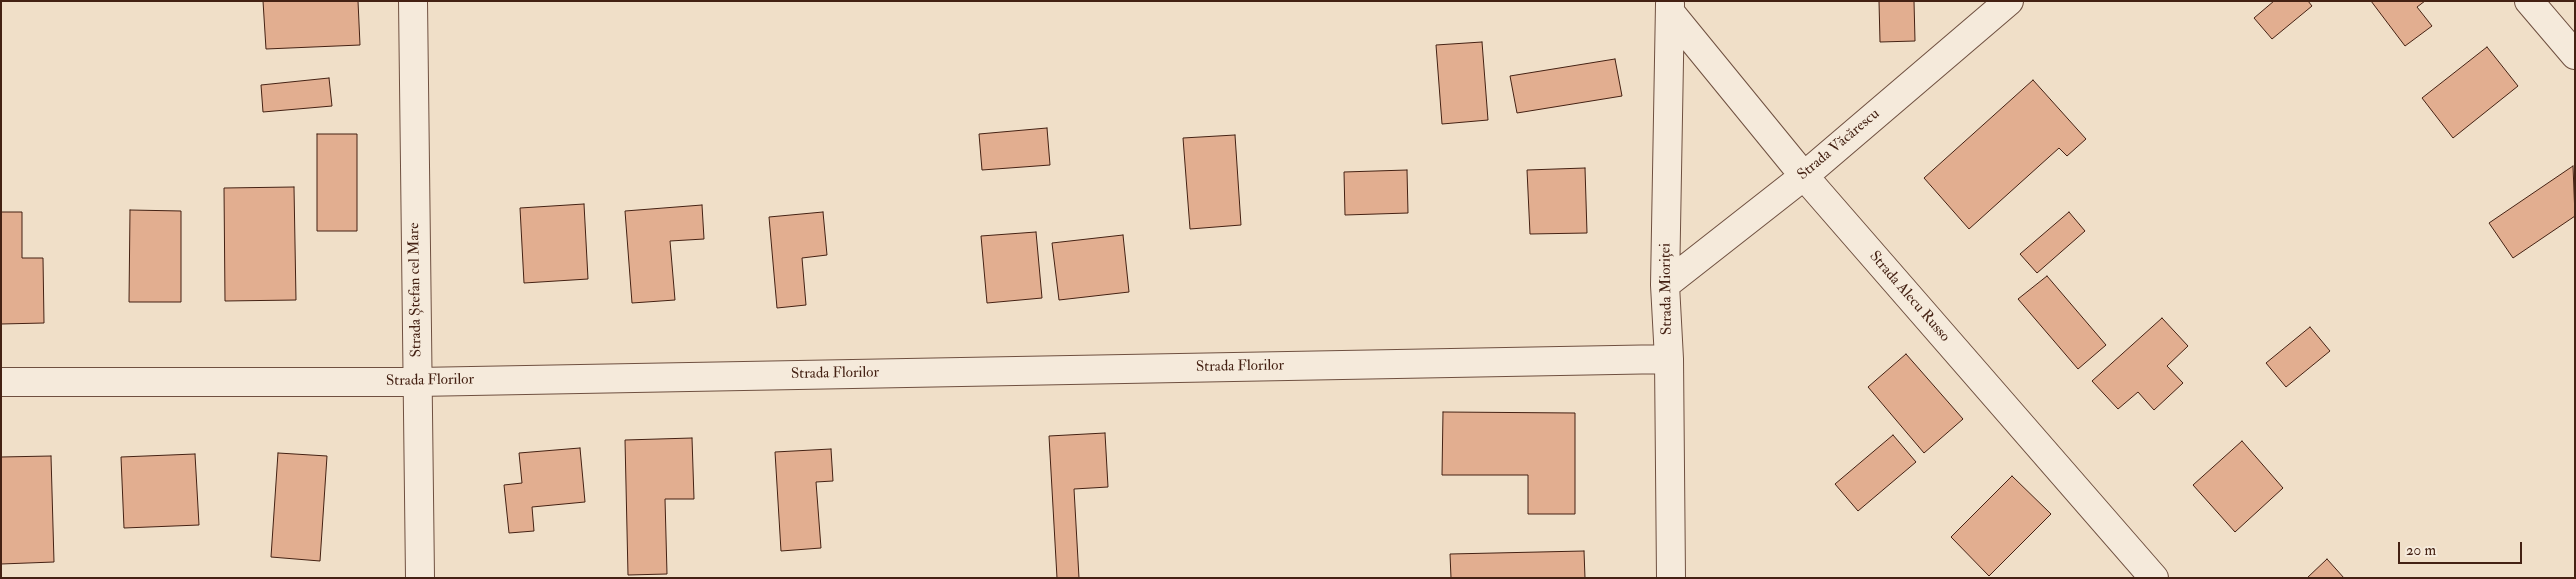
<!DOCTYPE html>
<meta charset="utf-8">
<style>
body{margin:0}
#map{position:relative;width:2576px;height:579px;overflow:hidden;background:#f0dfc8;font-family:"IM FELL Double Pica",serif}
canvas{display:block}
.frame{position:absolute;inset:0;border:2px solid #442113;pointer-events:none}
.scale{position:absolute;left:2398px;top:542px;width:124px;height:22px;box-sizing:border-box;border:2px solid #442113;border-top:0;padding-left:6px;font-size:15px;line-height:18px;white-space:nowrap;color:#442113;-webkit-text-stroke:4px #f5eadb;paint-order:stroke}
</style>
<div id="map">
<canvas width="2576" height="579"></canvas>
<div class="frame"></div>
<div class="scale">20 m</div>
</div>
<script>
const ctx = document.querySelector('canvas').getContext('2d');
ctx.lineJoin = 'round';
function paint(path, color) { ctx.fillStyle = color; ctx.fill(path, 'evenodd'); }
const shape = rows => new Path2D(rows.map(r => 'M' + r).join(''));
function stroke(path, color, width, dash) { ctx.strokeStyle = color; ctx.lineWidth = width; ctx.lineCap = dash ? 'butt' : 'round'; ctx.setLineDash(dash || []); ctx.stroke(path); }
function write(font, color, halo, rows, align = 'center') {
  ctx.font = font + ' "IM FELL Double Pica",serif'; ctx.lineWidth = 4; ctx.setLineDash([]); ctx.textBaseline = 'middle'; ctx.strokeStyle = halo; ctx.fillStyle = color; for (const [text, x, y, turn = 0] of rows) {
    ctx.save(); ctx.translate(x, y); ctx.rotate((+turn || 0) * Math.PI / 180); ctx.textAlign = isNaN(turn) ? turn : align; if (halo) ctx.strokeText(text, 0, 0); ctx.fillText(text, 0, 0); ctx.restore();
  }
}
const building = shape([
 [263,1,358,1,360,45,266,49,263,1],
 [1879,1,1914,1,1915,41,1880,42,1879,1],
 [2274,1,2308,1,2312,6,2272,39,2254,18,2274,1],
 [2371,1,2425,1,2417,7,2432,26,2405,46,2371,1],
 [1482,42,1488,120,1442,124,1436,45,1482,42],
 [2487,47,2518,86,2453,138,2422,98,2487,47],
 [1615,59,1622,96,1517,113,1510,76,1615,59],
 [329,78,332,106,263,112,261,85,329,78],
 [2033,80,2086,139,2067,156,2059,148,1969,229,1924,178,2033,80],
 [1047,128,1050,165,982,170,979,134,1047,128],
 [317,134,357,134,357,231,317,231,317,134],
 [1235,135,1241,225,1190,229,1183,138,1235,135],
 [2573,166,2575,216,2513,258,2489,223,2573,166],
 [1585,168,1587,233,1530,234,1527,170,1585,168],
 [1407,170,1408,213,1345,215,1344,172,1407,170],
 [294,187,296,300,225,301,224,188,294,187],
 [584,204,588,279,524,283,520,208,584,204],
 [702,205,704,239,670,241,675,300,632,303,625,211,702,205],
 [130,210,181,211,181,302,129,302,130,210],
 [1,212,22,212,22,258,43,258,44,323,1,324,1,212],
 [823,212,827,255,802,258,806,305,777,308,769,217,823,212],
 [2069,212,2085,231,2037,273,2020,254,2069,212],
 [1036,232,1042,298,987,303,981,236,1036,232],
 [1123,235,1129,292,1059,300,1052,243,1123,235],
 [2047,276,2106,345,2078,369,2018,299,2047,276],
 [2162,318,2188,346,2167,366,2183,383,2154,410,2138,392,2118,409,2092,381,2162,318],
 [2310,327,2330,351,2286,387,2266,363,2310,327],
 [1906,354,1963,419,1924,453,1868,387,1906,354],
 [1443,412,1575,413,1575,514,1528,514,1528,475,1442,475,1443,412],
 [1105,433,1108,487,1074,489,1079,578,1057,578,1049,436,1105,433],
 [1893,435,1916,462,1858,511,1835,484,1893,435],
 [692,438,694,499,665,499,667,574,628,575,625,440,692,438],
 [2242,441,2283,488,2235,532,2193,485,2242,441],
 [580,448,585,502,532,507,534,531,509,533,504,485,522,483,519,453,580,448],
 [831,449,833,481,816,482,821,548,781,551,775,452,831,449],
 [278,453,327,456,320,561,271,557,278,453],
 [195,454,199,525,124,528,121,457,195,454],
 [51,456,54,562,1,564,1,457,51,456],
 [2012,476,2051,514,1989,576,1951,537,2012,476],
 [1584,551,1585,578,1451,578,1450,554,1584,551],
 [2327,559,2344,578,2307,578,2327,559]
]);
paint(building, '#e2ae90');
stroke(building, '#442113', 1);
const minor = shape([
 [413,1,420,578],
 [2529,1,2575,55],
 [1670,4,1665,285,1669,359,1671,578],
 [1670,12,1804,176,2154,578],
 [1665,285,1804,176,2009,1],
 [1,382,417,382,1669,359]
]);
stroke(minor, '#6f5040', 30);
stroke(minor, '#f5eadb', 28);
write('15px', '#442113', '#f5eadb', [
 ["Strada Văcărescu",1839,145,-40],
 ["Strada Mioriței",1667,289,-91],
 ["Strada Ștefan cel Mare",416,290,-91],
 ["Strada Alecu Russo",1909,297,49],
 ["Strada Florilor",1240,367,-1],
 ["Strada Florilor",835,374,-1],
 ["Strada Florilor",430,381,-1]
]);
</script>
